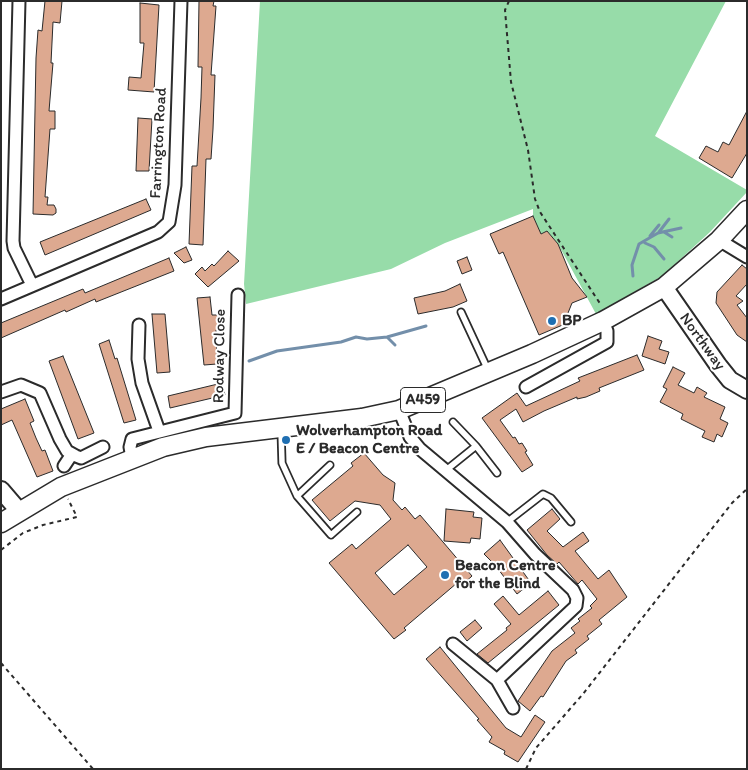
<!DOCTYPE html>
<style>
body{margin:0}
#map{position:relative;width:748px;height:770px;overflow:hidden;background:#fff;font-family:Itim,sans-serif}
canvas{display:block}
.frame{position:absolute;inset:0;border:2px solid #2b2b2b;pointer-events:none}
</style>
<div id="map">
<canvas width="748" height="770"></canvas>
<div class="frame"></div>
</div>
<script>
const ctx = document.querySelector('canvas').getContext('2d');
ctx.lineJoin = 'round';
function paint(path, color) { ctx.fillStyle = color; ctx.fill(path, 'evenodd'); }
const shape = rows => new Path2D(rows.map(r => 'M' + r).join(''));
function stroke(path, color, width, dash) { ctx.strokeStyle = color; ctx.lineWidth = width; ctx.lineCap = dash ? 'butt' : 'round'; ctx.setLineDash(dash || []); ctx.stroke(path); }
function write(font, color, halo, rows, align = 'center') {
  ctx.font = font + ' Itim,sans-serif'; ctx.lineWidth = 4; ctx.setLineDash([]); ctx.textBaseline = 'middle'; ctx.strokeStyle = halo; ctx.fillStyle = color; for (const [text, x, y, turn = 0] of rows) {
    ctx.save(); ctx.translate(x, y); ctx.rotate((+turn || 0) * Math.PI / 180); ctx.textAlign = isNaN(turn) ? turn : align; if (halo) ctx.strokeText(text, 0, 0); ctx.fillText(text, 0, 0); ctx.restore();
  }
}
paint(shape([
 [260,1,726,1,655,136,747,190,747,192,710,232,662,276,596,314,558,244,547,231,541,234,533,216,533,209,445,243,391,269,246,304,244,284]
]), '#97dca9');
stroke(shape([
 [659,232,669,219],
 [664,232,672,237],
 [650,236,659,225],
 [645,243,654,247,664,259],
 [633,276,632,265,639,244,658,233,681,228],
 [387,337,395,345],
 [249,361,277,351,341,342,356,337,367,339,387,337,426,326]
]), '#738faa', 3);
const building = shape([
 [45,1,62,1,60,23,53,22,51,63,53,63,49,111,55,111,55,129,50,129,45,197,48,197,47,205,54,205,56,209,56,213,53,215,33,214,36,58,38,30,42,31,45,1],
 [199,1,214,1,213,6,216,6,211,75,215,75,213,129,211,159,206,159,203,245,189,244,192,166,197,166,201,98,202,67,198,67,199,1],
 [140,3,159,5,154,92,128,90,129,77,141,78,144,43,140,43,140,3],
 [747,111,747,153,732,178,699,158,706,146,718,152,723,142,729,145,747,111],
 [138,118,152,119,149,171,136,171,138,118],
 [146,199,151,210,45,255,40,242,146,199],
 [533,216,541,234,547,231,558,244,572,278,587,297,572,303,568,313,572,321,539,335,503,252,499,254,490,234,533,216],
 [186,247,192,260,184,263,174,253,186,247],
 [228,251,239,261,208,287,195,274,202,267,205,271,212,264,214,266,228,251],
 [467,257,472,270,462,274,457,261,467,257],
 [169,258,174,271,96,302,95,299,66,312,65,310,1,338,1,323,83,289,85,293,169,258],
 [742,265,747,269,747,284,736,296,743,301,737,305,747,318,747,342,737,335,716,303,717,292,742,265],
 [460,284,467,301,453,307,418,314,414,298,445,291,460,284],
 [210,297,212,315,218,315,219,330,216,330,217,364,204,365,197,298,210,297],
 [152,314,165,314,170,372,157,373,152,314],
 [648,336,662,341,659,349,669,352,665,364,642,356,648,336],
 [109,340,115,359,117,358,136,420,124,423,99,344,109,340],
 [637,355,644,370,599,388,600,391,586,397,577,399,577,397,544,411,523,422,516,409,500,420,513,438,515,437,519,444,522,443,527,451,525,452,533,465,522,472,482,418,517,393,526,406,580,381,578,378,637,355],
 [63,356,94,433,78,439,49,361,63,356],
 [673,367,685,373,678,385,694,393,697,387,707,393,704,397,725,407,720,419,728,423,722,437,717,434,714,442,702,437,705,431,681,419,683,414,660,402,667,389,663,387,673,367],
 [222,383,225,395,170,408,168,396,222,383],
 [25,399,34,421,30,423,36,438,42,451,45,450,53,471,37,477,12,420,1,425,1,409,25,399],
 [364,453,383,475,395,483,393,500,402,510,405,507,415,519,420,515,472,576,460,587,457,583,404,628,406,630,394,639,329,563,352,544,356,549,391,519,380,505,355,501,330,521,312,500,353,466,351,463,364,453],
 [408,545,427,567,394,595,375,573,408,545],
 [446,509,474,512,473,517,482,518,480,539,471,538,470,543,444,541,446,509],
 [552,509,560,519,547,531,563,547,583,532,589,541,575,551,598,579,609,570,627,597,599,620,602,624,587,636,589,639,575,650,577,653,566,661,543,697,541,696,530,711,518,701,552,651,575,633,571,628,580,621,578,619,592,608,590,606,597,599,582,580,578,584,559,562,557,564,547,555,527,530,552,509],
 [500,540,531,583,517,594,495,565,484,554,500,540],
 [548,591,559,605,488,663,477,654,507,630,506,628,511,624,494,604,503,596,519,615,548,591],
 [475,620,482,628,467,641,460,632,475,620],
 [440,647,506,728,521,737,535,715,545,722,518,762,504,754,505,751,489,742,492,737,477,720,479,719,426,659,440,647]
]);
paint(building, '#dda990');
stroke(building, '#2b2b2b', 1);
const lane = shape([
 [461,312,488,370],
 [281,430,282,463,297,496,331,535,357,512],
 [476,446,497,473],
 [445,471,476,446,453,422],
 [297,496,330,465],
 [507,522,543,494,551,498,571,522]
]);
const street = shape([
 [19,1,13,241,14,248,32,285],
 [719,240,747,257],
 [1,299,158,232,169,222,175,185,181,1],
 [139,325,138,359,142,383,159,431],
 [526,387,607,342,607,331,603,321],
 [1,392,21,385,40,393,60,439,67,451,76,456,81,458,103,447],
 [399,410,410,437,420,449,507,522,535,554,573,590,577,598,576,606,497,680],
 [132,458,130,447,132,439,235,413,238,295],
 [64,466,72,454],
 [453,644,497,680,513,708]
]);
const secondary = shape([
 [664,287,718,365,730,380,747,390],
 [1,490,19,511]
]);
const primary = shape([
 [1,523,61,487,163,447,206,437,362,418,399,410,532,354,603,321,664,287,719,240,747,210]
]);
stroke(lane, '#2b2b2b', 9);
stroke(street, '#2b2b2b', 15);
stroke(secondary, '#2b2b2b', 20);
stroke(primary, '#2b2b2b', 21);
stroke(shape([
 [509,1,505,10,511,82,528,150,535,199,540,212,601,305],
 [1,550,23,533,43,525,77,517,68,499],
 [1,663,93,769],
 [526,769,536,748,583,694,732,503,747,489]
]), '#2b2b2b', 2, [4, 4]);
stroke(lane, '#fff', 5.5);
stroke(street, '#fff', 11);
stroke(secondary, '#fff', 16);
stroke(primary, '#fff', 18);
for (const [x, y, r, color] of [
 [552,321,5,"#1f6fb2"],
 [286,440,5,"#1f6fb2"],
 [445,575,5,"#1f6fb2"]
]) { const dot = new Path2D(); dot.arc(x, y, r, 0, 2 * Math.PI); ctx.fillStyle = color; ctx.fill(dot); stroke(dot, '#fff', 2); }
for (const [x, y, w] of [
 [423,400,45]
]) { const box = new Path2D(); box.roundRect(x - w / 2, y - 12.5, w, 25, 4); ctx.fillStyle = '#fff'; ctx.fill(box); stroke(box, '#2b2b2b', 1); }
write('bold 15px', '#2b2b2b', null, [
 ["A459",423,400]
]);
write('16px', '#2b2b2b', '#fff', [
 ["Farrington Road",159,143,-87],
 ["Northway",702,342,54],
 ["Rodway Close",220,356,-89]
]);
write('bold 16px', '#2b2b2b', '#fff', [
 ["BP",562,321],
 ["Wolverhampton Road",296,431],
 ["E / Beacon Centre",296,449],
 ["Beacon Centre",455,566],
 ["for the Blind",455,584]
], 'left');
</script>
